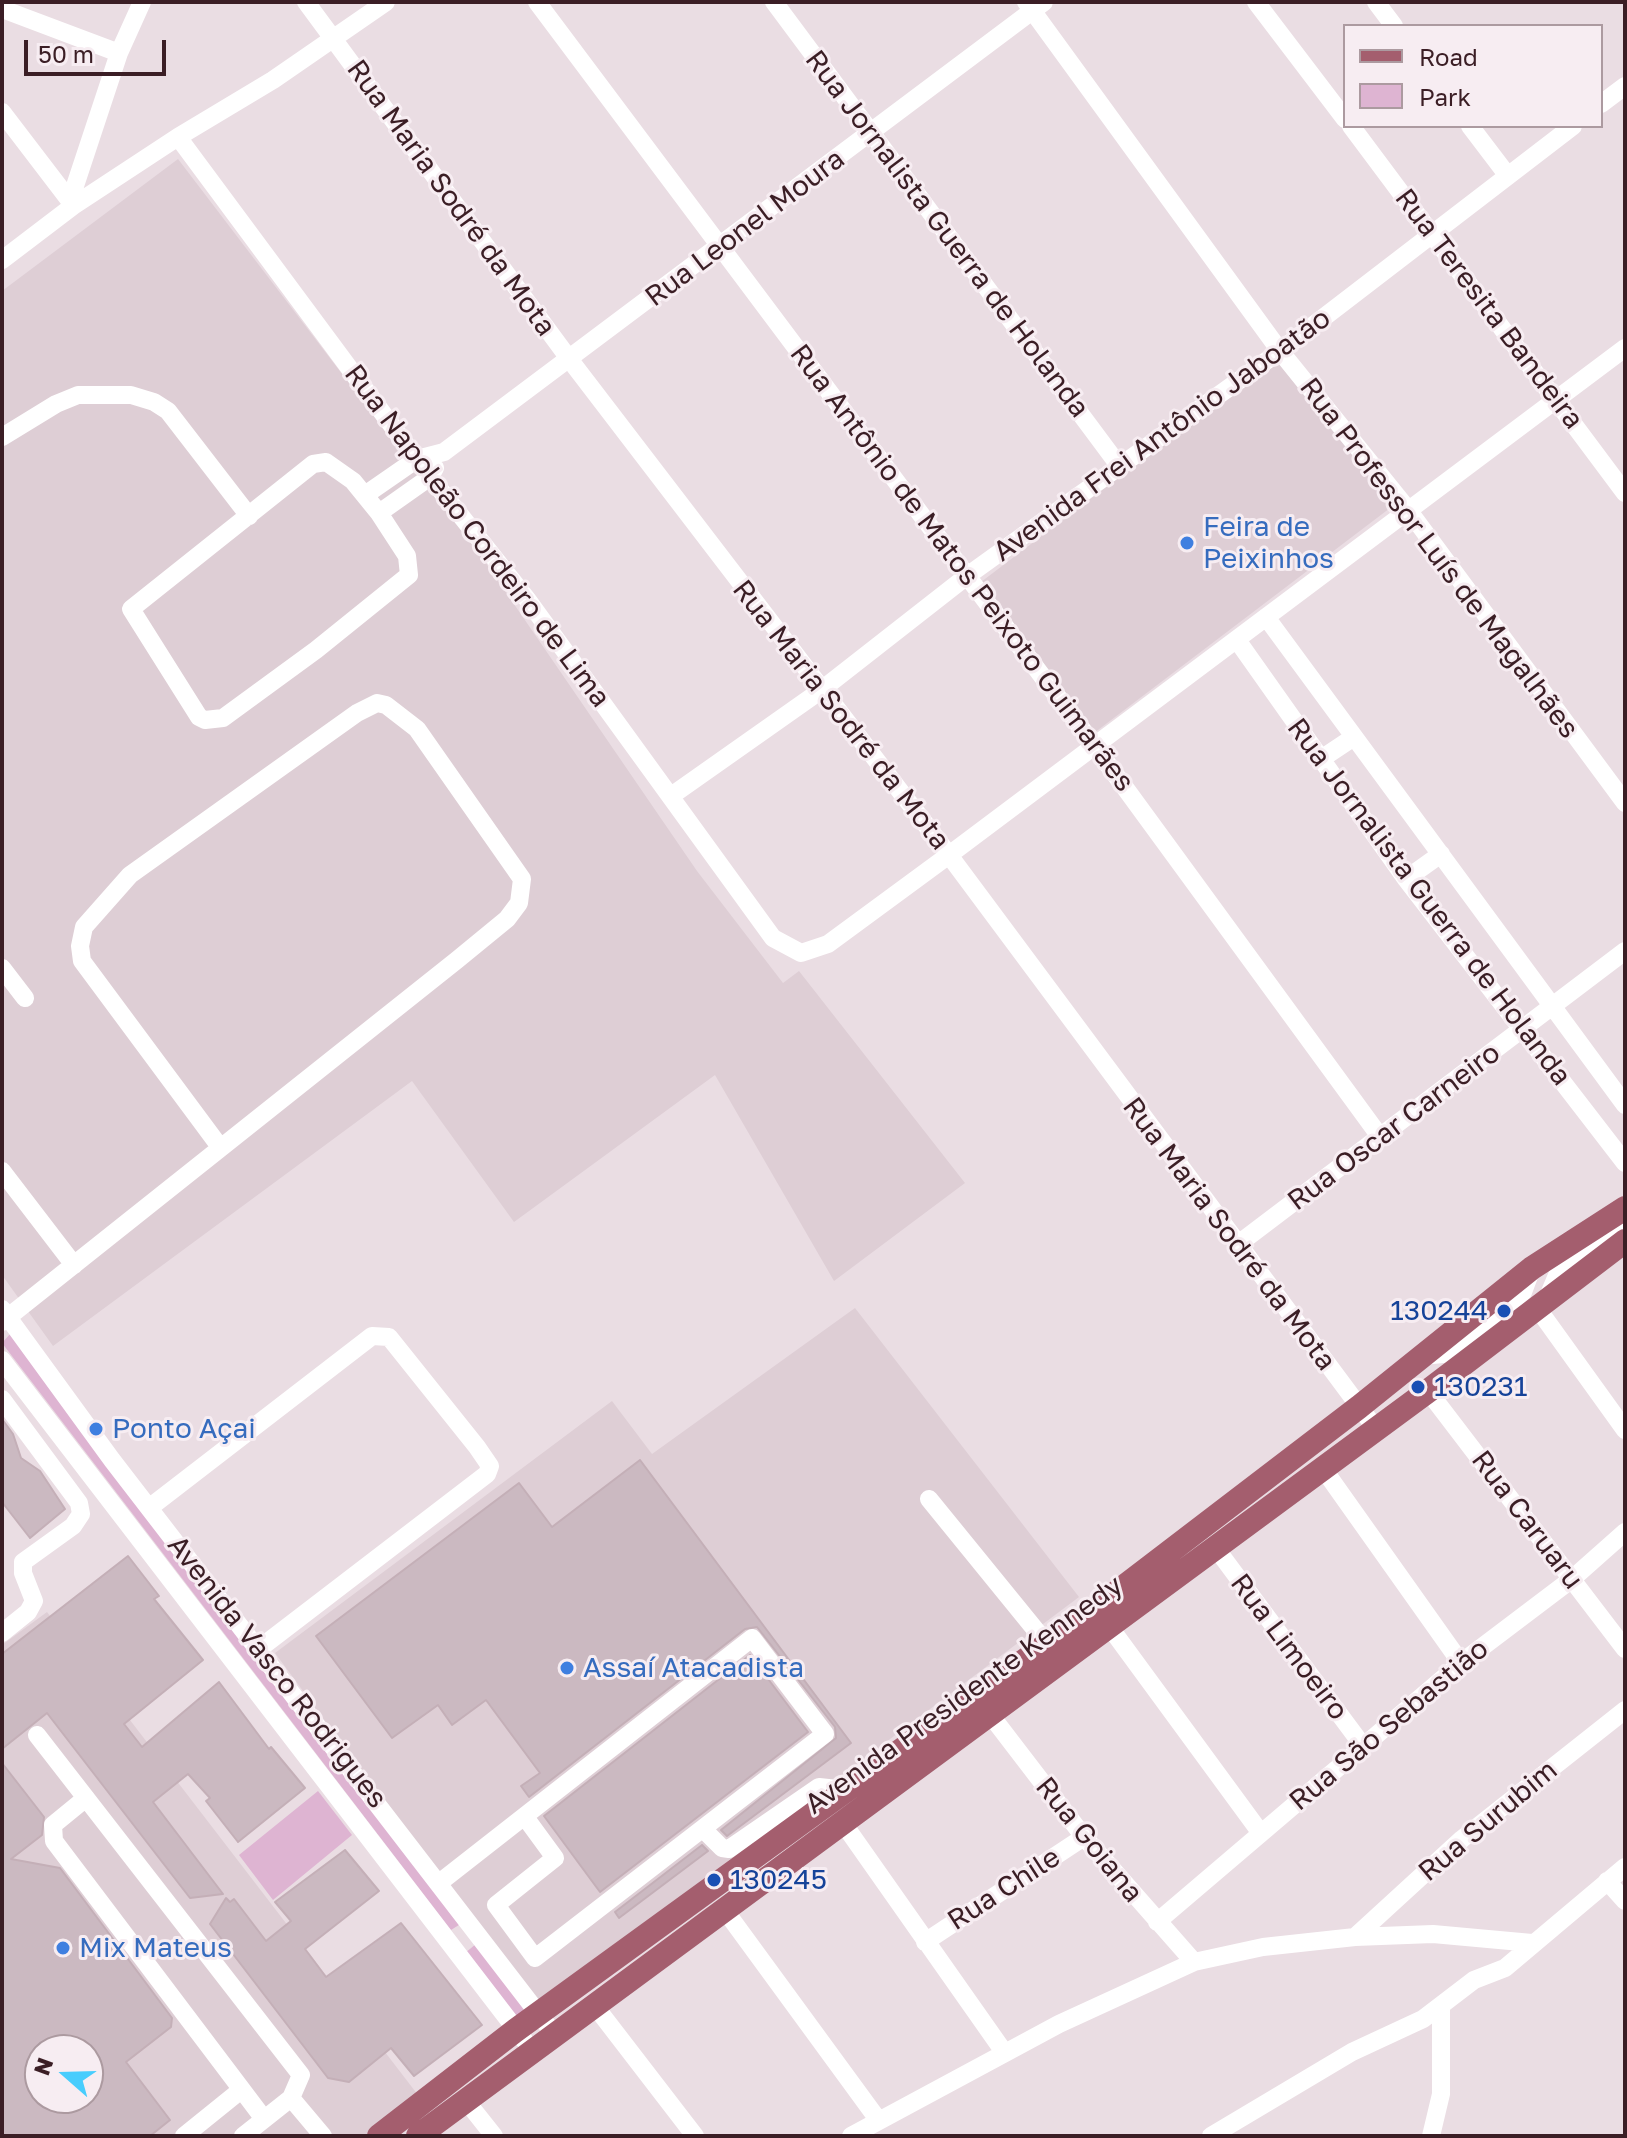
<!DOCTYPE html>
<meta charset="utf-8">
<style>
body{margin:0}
#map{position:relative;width:1627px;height:2138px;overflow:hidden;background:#eadde3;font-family:"Golos Text",sans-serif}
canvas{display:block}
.frame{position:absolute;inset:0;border:4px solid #3b1e25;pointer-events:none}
.legend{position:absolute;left:1343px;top:24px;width:260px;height:104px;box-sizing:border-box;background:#f7edf2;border:2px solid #ac9aa0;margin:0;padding:10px 14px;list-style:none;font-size:24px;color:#3b1e25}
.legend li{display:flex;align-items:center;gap:16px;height:40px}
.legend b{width:40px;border:2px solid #ac9aa0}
.north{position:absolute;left:24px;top:2034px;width:80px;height:80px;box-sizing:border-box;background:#f7edf2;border:2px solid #ac9aa0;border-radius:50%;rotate:290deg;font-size:22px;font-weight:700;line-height:32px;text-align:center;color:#3b1e25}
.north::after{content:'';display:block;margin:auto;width:28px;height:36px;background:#48cdfd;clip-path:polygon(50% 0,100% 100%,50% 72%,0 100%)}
.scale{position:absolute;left:24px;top:40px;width:142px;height:36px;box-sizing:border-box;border:4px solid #3b1e25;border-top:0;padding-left:10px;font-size:24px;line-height:28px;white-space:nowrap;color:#3b1e25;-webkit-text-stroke:6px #f7edf2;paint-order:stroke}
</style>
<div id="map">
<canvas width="1627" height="2138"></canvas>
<div class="frame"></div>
<ul class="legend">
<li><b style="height:10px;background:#a45e6e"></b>Road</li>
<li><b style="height:22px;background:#deb4d2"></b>Park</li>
</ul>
<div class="north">N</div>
<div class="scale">50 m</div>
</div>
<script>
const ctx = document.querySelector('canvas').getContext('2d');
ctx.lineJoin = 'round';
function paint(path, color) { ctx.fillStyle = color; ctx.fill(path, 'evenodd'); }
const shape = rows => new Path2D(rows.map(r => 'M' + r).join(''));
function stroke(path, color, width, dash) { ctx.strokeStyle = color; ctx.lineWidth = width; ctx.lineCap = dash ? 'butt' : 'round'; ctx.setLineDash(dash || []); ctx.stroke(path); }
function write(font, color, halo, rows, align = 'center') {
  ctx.font = font + ' "Golos Text",sans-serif'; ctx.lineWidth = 6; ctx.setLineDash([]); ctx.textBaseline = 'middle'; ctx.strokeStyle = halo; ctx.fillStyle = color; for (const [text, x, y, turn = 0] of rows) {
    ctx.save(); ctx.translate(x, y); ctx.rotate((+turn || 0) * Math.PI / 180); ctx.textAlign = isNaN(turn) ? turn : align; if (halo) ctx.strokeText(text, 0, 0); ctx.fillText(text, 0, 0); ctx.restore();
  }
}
paint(shape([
 [178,159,481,556,697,871,783,983,799,971,965,1183,834,1281,715,1075,514,1222,412,1081,53,1346,2,1275,2,291],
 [1281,354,1394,505,1094,733,981,582],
 [855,1308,1079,1597,535,2006,275,1653,612,1401,652,1454],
 [47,1612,418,2095,365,2136,2,2136,2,1645],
 [40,2050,88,2050,88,2098,40,2098]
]), '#deced5');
paint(shape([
 [11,1333,462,1923,451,1930,2,1343],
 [318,1791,352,1835,273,1900,239,1855],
 [476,1944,526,2010,515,2018,465,1953]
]), '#deb4d2');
const building = shape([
 [2,1419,13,1434,21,1458,40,1471,65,1509,30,1538,2,1502,2,1419],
 [640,1460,851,1743,727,1836,721,1830,836,1738,835,1727,757,1627,745,1629,529,1797,521,1786,540,1773,486,1700,452,1725,438,1705,392,1738,316,1636,519,1483,552,1527,640,1460],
 [128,1556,159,1596,154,1599,203,1660,124,1724,142,1747,219,1682,269,1749,271,1747,305,1788,238,1842,206,1801,210,1798,188,1774,153,1802,223,1894,190,1898,47,1713,2,1749,2,1654,128,1556],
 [750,1655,808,1732,600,1892,544,1816,750,1655],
 [2,1763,44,1817,42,1835,11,1859,60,1868,172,2018,171,2027,126,2062,170,2120,150,2136,2,2136,2,1763],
 [40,2050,88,2050,88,2098,40,2098,40,2050],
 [702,1845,708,1851,619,1918,615,1912,702,1845],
 [345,1850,379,1891,305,1949,326,1977,401,1923,482,2025,414,2076,391,2048,349,2082,328,2078,210,1924,226,1898,230,1902,234,1899,266,1941,291,1921,275,1902,345,1850]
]);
paint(building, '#cbb9c1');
stroke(building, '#c4afb7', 2);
stroke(shape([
 [306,2,570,360,949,855,1376,1429],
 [537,2,1093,744,1381,1138],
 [774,2,1120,467],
 [1026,2,1280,351,1409,511,1625,803],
 [1256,2,1345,119],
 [1376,2,1394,26],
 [2,9,119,53],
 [1601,104,1625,86],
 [2,112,70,201],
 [1351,126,1625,493],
 [1470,126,1508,176],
 [178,137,430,477,527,599,773,938,801,953,828,944,949,855,1625,348],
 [73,206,70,201,119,53,142,2],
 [2,260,73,206,178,137,273,80,386,2],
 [2,437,56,404,78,395,131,395,154,402,168,411,249,516],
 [326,462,353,481,379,513,407,556,409,575,316,650,223,718,205,720,199,717,131,609,313,464,326,462],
 [365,495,417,459,444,452,1044,2],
 [379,513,430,477,435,468],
 [1266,617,1625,1105],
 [1237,640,1406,879,1625,1163],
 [1321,759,1354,737],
 [671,796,820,691,967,576,1280,351,1573,126],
 [1406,879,1441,854],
 [2,968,25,998],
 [2,1171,74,1265],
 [1237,1245,1625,951],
 [1547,1299,1558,1273,1625,1228],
 [2,1309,112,1460,554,2034],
 [1538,1309,1625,1430],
 [2,1322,457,960,507,919,519,903,522,879,417,729,386,705,377,703,357,713,130,875,84,927,80,946,82,961,220,1147],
 [1423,1356,1452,1353,1523,1292,1532,1268],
 [2,1360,524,2040],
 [1428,1391,1625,1649],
 [2,1399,79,1503,81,1514,73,1526,23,1562,23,1573,34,1601,28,1612,2,1633],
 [1322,1467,1461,1663],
 [929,1499,1047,1644],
 [149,1508,372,1336,389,1337,477,1447,490,1466,487,1474,260,1648],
 [1215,1547,1363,1746],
 [1109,1626,1260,1832],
 [989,1713,1084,1837,1194,1962],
 [37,1735,301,2075,291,2098,243,2136],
 [86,1798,53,1825,54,1841,264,2119],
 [843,1823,1004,2052],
 [704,1830,722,1848,729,1849,819,1787,847,1790],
 [1607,1881,1625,1901],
 [439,1883,752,1638,825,1734,535,1958,496,1905,555,1858,525,1817],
 [724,1909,879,2121],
 [1157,1922,1461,1663,1572,1579,1625,1532],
 [1355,1937,1462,1839,1625,1710],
 [925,1942,1084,1837],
 [595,2006,695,2136],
 [291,2098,323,2136],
 [467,2102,494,2136],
 [184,2136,241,2090],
 [851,2136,1059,2024,1194,1962,1263,1947,1355,1937,1433,1934,1532,1943],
 [1211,2136,1352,2052,1423,2019,1474,1980,1505,1968,1625,1867],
 [1431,2136,1441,2094,1441,2008]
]), '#fff', 18);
stroke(shape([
 [379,2136,516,2030,1079,1621,1359,1407,1532,1268,1625,1208],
 [418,2136,1428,1391,1625,1241]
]), '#a45e6e', 24);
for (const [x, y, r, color] of [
 [1187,543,8,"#3f7fe0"],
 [1504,1311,8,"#1a4fb4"],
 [1418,1387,8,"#1a4fb4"],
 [96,1429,8,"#3f7fe0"],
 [567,1668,8,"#3f7fe0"],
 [714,1880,8,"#1a4fb4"],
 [63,1948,8,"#3f7fe0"]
]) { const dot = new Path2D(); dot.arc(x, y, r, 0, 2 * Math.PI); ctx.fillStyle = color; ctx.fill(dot); stroke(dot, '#f7edf2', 3); }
write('28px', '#3b1e25', '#f7edf2', [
 ["Rua Maria Sodré da Mota",451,198,54],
 ["Rua Leonel Moura",745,228,-37],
 ["Rua Jornalista Guerra de Holanda",947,234,53],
 ["Rua Teresita Bandeira",1489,309,53],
 ["Avenida Frei Antônio Jaboatão",1162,435,-36],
 ["Rua Napoleão Cordeiro de Lima",477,536,53],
 ["Rua Professor Luís de Magalhães",1439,558,53],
 ["Rua Antônio de Matos Peixoto Guimarães",962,568,53],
 ["Rua Maria Sodré da Mota",841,715,52],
 ["Rua Jornalista Guerra de Holanda",1429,902,53],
 ["Rua Oscar Carneiro",1394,1127,-37],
 ["Rua Maria Sodré da Mota",1229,1234,53],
 ["Rua Caruaru",1527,1520,53],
 ["Rua Limoeiro",1289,1647,53],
 ["Avenida Vasco Rodrigues",277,1672,52],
 ["Avenida Presidente Kennedy",964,1695,-36],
 ["Rua São Sebastião",1389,1725,-40],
 ["Rua Surubim",1488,1821,-40],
 ["Rua Goiana",1089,1840,51],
 ["Rua Chile",1004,1889,-33]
]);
write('28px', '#366cbe', '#f7edf2', [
 ["Feira de",1203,527],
 ["Peixinhos",1203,559],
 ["Ponto Açai",112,1429],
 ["Assaí Atacadista",583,1668],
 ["Mix Mateus",79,1948]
], 'left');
write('28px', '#164399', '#f7edf2', [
 ["130244",1488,1311,"right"],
 ["130231",1434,1387],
 ["130245",730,1880]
], 'left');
</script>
